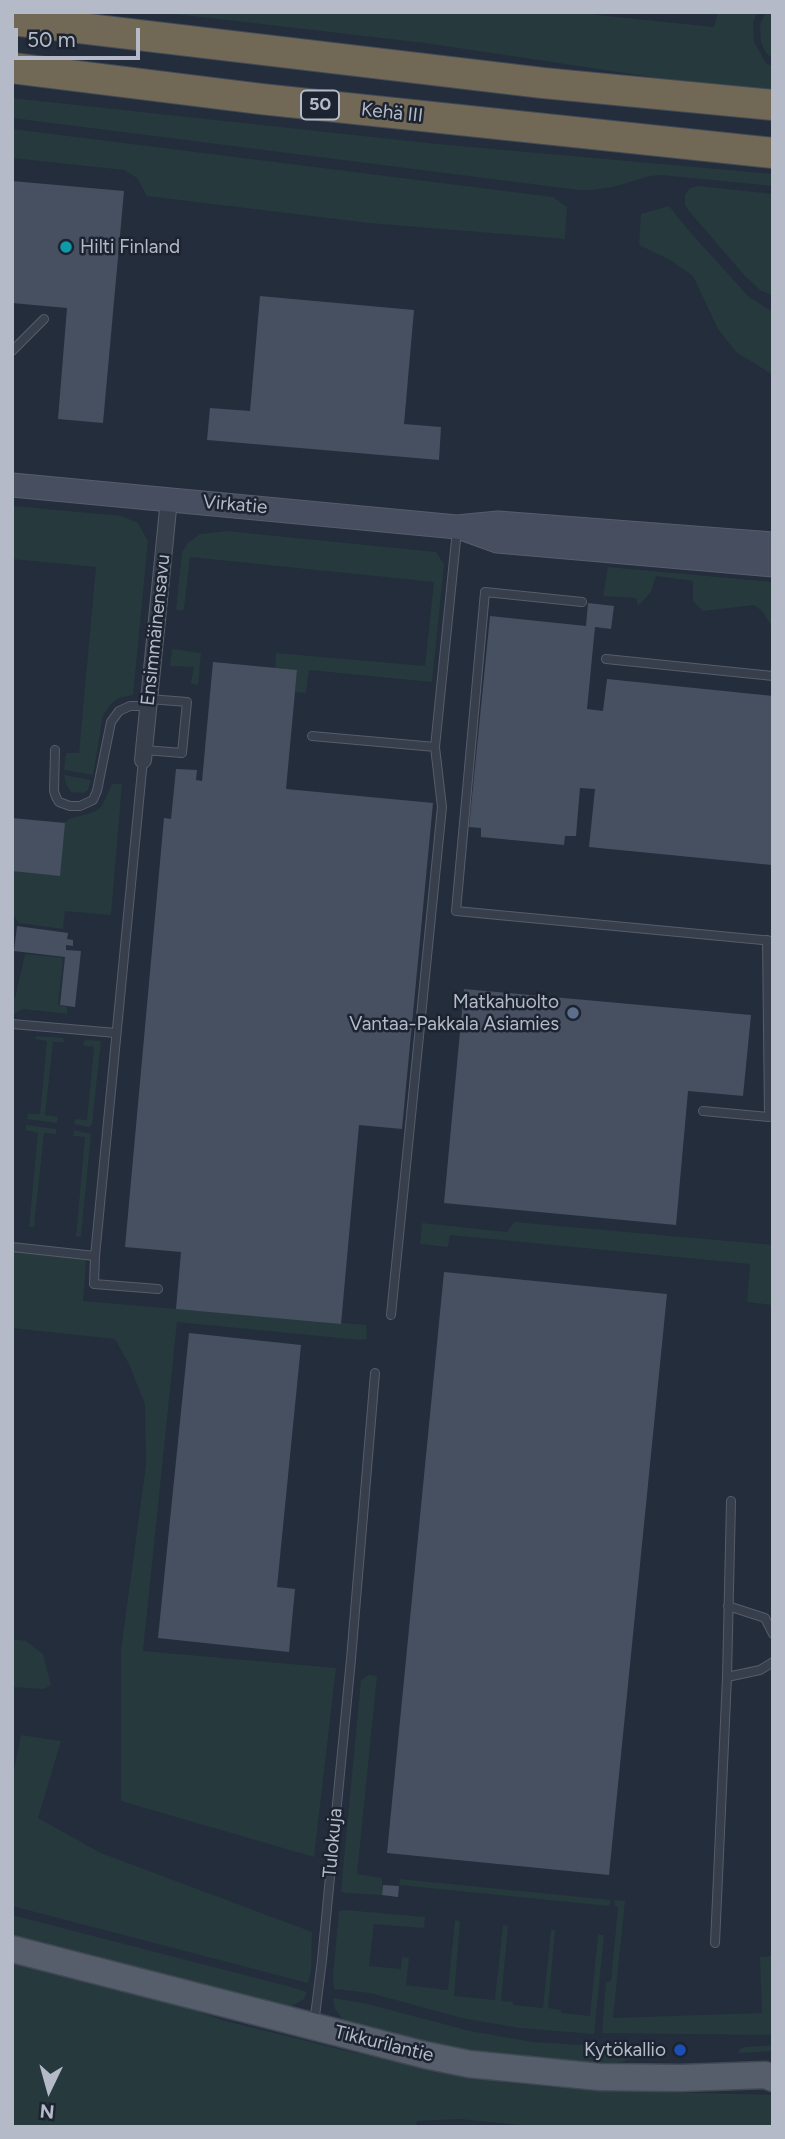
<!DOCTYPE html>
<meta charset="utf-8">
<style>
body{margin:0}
#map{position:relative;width:785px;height:2139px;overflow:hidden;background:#242d3c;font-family:Figtree,sans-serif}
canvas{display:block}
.frame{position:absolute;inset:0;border:14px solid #b4bac7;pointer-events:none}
.north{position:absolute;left:14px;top:2055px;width:70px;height:70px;-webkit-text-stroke:5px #1d2431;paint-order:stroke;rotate:185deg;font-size:19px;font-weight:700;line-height:28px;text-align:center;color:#b4bac7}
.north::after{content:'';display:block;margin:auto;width:24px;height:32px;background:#b4bac7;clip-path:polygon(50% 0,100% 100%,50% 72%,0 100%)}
.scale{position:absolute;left:14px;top:28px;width:126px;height:32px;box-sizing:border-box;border:4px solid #b4bac7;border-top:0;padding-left:9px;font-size:21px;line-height:24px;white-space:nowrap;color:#b4bac7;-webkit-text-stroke:5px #1d2431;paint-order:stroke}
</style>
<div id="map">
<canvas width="785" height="2139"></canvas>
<div class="frame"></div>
<div class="north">N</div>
<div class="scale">50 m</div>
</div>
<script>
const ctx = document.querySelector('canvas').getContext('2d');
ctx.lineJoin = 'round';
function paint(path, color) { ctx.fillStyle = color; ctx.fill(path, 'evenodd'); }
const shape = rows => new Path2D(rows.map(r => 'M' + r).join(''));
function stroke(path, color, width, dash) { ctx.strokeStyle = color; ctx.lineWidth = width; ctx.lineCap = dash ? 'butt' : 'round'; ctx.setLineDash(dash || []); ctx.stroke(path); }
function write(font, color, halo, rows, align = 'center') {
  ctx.font = font + ' Figtree,sans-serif'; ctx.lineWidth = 5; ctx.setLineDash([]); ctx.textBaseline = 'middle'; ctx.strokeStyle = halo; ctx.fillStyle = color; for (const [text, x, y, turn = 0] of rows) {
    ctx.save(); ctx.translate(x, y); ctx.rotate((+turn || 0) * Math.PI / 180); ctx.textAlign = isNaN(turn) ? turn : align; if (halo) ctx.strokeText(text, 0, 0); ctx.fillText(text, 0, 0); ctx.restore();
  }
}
paint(shape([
 [158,12,568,12,714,27,718,12,758,12,753,22,754,42,766,63,773,67,773,90,665,79,425,43],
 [766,12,773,12,773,59,766,53,761,42,760,24],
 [12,98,437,144,773,174,773,186,661,175,650,176,613,187,592,190,579,190,12,118],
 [12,129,553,197,567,207,565,239,369,223,147,196,137,178,124,170,12,158],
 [699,186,773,194,773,296,760,290,744,275,688,210,685,205,685,195,690,188],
 [669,206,690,232,749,297,773,312,773,375,736,352,718,329,693,276,670,260,639,245,641,214],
 [13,506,122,516,138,523,148,541,133,695,118,698,111,704,103,715,93,775,64,770,66,753,79,753,96,567,12,559],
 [226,531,436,552,444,564,432,682,309,670,306,693,295,692,297,670,275,668,276,653,425,666,434,582,190,557,184,609,181,611,176,610,182,552,188,543,200,534],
 [608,567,773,582,773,629,763,612,754,605,703,611,693,601,693,581,656,576,651,592,638,606,636,598,603,596],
 [172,649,201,653,198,685,192,684,191,682,194,667,170,666],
 [64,775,91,780,88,790,84,793,71,792,66,784],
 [112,784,122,784,111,915,65,911,63,929,19,923,12,913,12,871,69,819,94,812,102,806],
 [25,954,63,958,58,1005,67,1007,67,1014,23,1009,12,1015,12,998,15,998],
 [36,1036,63,1038,65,1042,53,1042,45,1115,58,1117,57,1123,27,1119,28,1114,40,1114,47,1041,35,1039],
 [87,1040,101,1041,92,1124,90,1127,74,1124,75,1119,87,1120,94,1047,83,1045,84,1041],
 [26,1125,56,1129,56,1134,44,1133,34,1227,29,1227,38,1133,26,1130],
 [74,1130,91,1134,81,1236,76,1237,85,1137,73,1136],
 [514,1222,773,1245,773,1305,747,1302,750,1264,450,1235,448,1247,420,1244,422,1223,507,1232],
 [12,1251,86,1260,83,1301,366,1325,367,1339,360,1340,177,1322,143,1651,336,1668,314,1857,121,1801,121,1650,146,1465,145,1405,130,1366,115,1339,12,1328],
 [12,1639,26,1641,43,1654,51,1685,44,1689,12,1687],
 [369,1675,377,1676,357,1874,382,1878,382,1895,344,1893,341,1891,361,1680],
 [21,1735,61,1741,38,1818,101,1853,312,1932,311,1971,308,1983,12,1906,12,1780],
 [400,1879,611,1900,609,1906,399,1885],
 [614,1900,625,1901,613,2018,762,2013,760,1957,773,1956,773,2035,602,2033,606,1982,611,1981,618,1907,615,1906],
 [345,1910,425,1917,424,1928,374,1924,369,1966,401,1969,402,1957,409,1958,406,1985,448,1990,455,1920,460,1921,454,1996,495,2000,503,1925,508,1926,501,2001,513,2002,513,2005,543,2008,551,1930,555,1930,548,2008,561,2010,561,2013,590,2016,598,1935,604,1935,594,2034,519,2028,462,2018,370,1993,334,1989,333,1976,339,1911],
 [12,1915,291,1987,307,1992,304,1999,294,2005,282,2007,12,1937],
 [12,1962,155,1996,222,2020,351,2052,508,2083,587,2090,773,2095,773,2127,542,2127,459,2119,417,2121,416,2127,12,2127],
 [333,1998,368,2004,470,2031,533,2042,599,2046,653,2046,666,2049,667,2056,642,2057,604,2066,475,2054,346,2024,335,2009],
 [773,2045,773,2051,739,2053,739,2049,746,2047]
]), '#26393d');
paint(shape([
 [12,181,124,191,103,423,58,419,67,308,12,303],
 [260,296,414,310,404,424,441,427,439,460,207,440,210,408,250,411],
 [588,603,614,606,611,629,595,627,587,709,603,711,607,679,773,696,772,865,589,847,595,789,580,788,576,836,565,836,564,845,481,837,481,828,469,827,490,616,586,626],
 [213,662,297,670,286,789,433,803,402,1129,359,1125,341,1324,176,1309,181,1252,125,1247,164,818,171,819,176,769,197,770,196,780,202,781],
 [12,818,65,823,60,876,12,871],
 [17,926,68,933,67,939,73,940,73,946,66,945,66,950,81,951,75,1007,60,1005,65,957,14,951],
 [464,989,751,1015,743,1096,688,1091,676,1225,444,1203],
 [444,1272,667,1294,609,1875,387,1853],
 [189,1333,301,1345,277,1587,295,1589,289,1652,158,1638],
 [383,1885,399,1886,398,1897,382,1895]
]), '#465060');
const lane = shape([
 [12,351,44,319],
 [582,602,485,592,456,911,773,941],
 [606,659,773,676],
 [312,736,435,747],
 [55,750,54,791,56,797,59,802,70,806,80,806,93,800,97,791,111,722,119,711,130,706,148,706],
 [144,750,182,753,187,702,149,699],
 [143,760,95,1256,94,1284,158,1289],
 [12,1024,116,1033],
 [703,1111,769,1117,767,940],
 [12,1247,95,1256],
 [391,1315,442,807,435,747,457,530],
 [728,1606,765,1618,773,1634],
 [727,1677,760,1670,773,1662],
 [715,1943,727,1677,731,1501],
 [314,2024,322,1960,351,1659,375,1373]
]);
const street = shape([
 [143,760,169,499]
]);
const secondary = shape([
 [12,485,457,527,498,523,773,544],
 [464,529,497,541,773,565]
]);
const primary = shape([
 [12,1949,425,2055,469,2064,600,2077,681,2078,765,2075,773,2078]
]);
const highway = shape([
 [12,20,543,83,773,105],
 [12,68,261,99,773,153]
]);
stroke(lane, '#565d6a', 10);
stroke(street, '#565d6a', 18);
stroke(secondary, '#565d6a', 25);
stroke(primary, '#414855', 29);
stroke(highway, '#434a57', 32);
stroke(lane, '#383f4c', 8);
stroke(street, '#383f4c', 16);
stroke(secondary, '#464e5f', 23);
stroke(primary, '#565e6c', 26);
stroke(highway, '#726856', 30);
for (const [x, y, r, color] of [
 [66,247,7,"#0f9aa8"],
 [573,1013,7,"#5c6f8a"],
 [680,2050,7,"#1a4fb4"]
]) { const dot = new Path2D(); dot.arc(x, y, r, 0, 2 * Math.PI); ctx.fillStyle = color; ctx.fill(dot); stroke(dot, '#1d2431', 2.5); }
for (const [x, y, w] of [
 [320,105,38]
]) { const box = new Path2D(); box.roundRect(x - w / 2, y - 14.5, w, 29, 5); ctx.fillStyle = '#1d2431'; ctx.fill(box); stroke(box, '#b4bac7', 2); }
write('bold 18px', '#b4bac7', null, [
 ["50",320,105]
]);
write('19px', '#b4bac7', '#1d2431', [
 ["Kehä III",392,113,6],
 ["Virkatie",235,505,5],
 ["Ensimmäinensavu",156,630,-84],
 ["Tulokuja",333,1843,-85],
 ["Tikkurilantie",384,2044,14]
]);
write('19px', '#b4bac7', '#1d2431', [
 ["Hilti Finland",80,247,"left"],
 ["Matkahuolto",559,1002],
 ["Vantaa-Pakkala Asiamies",559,1024],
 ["Kytökallio",666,2050]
], 'right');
</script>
